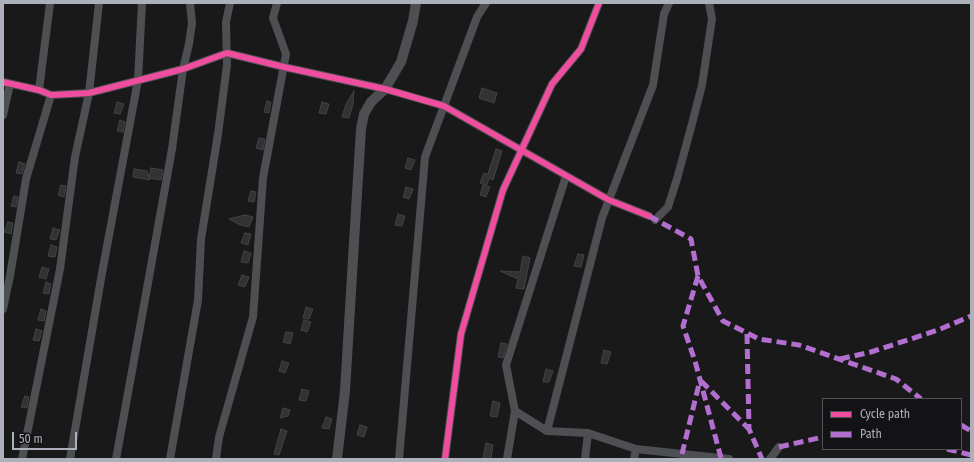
<!DOCTYPE html>
<style>
body{margin:0}
#map{position:relative;width:974px;height:462px;overflow:hidden;background:#19191a;font-family:"Fira Sans Condensed",sans-serif}
canvas{display:block}
.frame{position:absolute;inset:0;border:4px solid #abb0ba;pointer-events:none}
.legend{position:absolute;left:822px;top:398px;width:140px;height:52px;box-sizing:border-box;background:#131316;border:1px solid #505258;margin:0;padding:5px 7px;list-style:none;font-size:12px;color:#abb0ba}
.legend li{display:flex;align-items:center;gap:8px;height:20px}
.legend b{width:20px;border:1px solid #505258}
.scale{position:absolute;left:12px;top:432px;width:65px;height:18px;box-sizing:border-box;border:2px solid #abb0ba;border-top:0;padding-left:5px;font-size:12px;line-height:14px;white-space:nowrap;color:#abb0ba;-webkit-text-stroke:3px #131316;paint-order:stroke}
</style>
<div id="map">
<canvas width="974" height="462"></canvas>
<div class="frame"></div>
<ul class="legend">
<li><b style="height:5px;background:#ef4d9e"></b>Cycle path</li>
<li><b style="height:5px;background:#b36fd0"></b>Path</li>
</ul>
<div class="scale">50 m</div>
</div>
<script>
const ctx = document.querySelector('canvas').getContext('2d');
ctx.lineJoin = 'round';
function paint(path, color) { ctx.fillStyle = color; ctx.fill(path, 'evenodd'); }
const shape = rows => new Path2D(rows.map(r => 'M' + r).join(''));
function stroke(path, color, width, dash) { ctx.strokeStyle = color; ctx.lineWidth = width; ctx.lineCap = dash ? 'butt' : 'round'; ctx.setLineDash(dash || []); ctx.stroke(path); }
const building = shape([
 [482,88,497,93,494,103,479,98,482,88],
 [354,91,353,104,349,118,342,117,346,104,354,91],
 [267,101,271,102,269,113,264,112,267,101],
 [117,102,124,104,120,114,114,113,117,102],
 [322,102,329,104,326,114,319,113,322,102],
 [120,120,125,122,123,132,117,131,120,120],
 [259,138,265,139,263,150,256,148,259,138],
 [496,149,502,151,493,180,489,178,487,185,480,183,484,173,488,174,496,149],
 [408,158,415,160,411,170,405,168,408,158],
 [19,162,25,164,22,174,16,173,19,162],
 [151,168,163,170,161,180,149,178,151,168],
 [134,169,147,171,150,180,133,177,134,169],
 [61,185,66,186,64,197,58,195,61,185],
 [483,185,490,187,486,197,480,195,483,185],
 [406,187,413,189,409,199,403,197,406,187],
 [251,191,256,192,254,202,248,201,251,191],
 [14,196,18,197,16,207,11,206,14,196],
 [398,214,405,216,402,226,395,225,398,214],
 [245,215,253,217,249,227,240,225,229,219,245,215],
 [8,222,13,223,11,234,4,232,8,222],
 [53,228,60,230,56,240,50,239,53,228],
 [245,233,251,234,248,245,241,243,245,233],
 [51,245,57,247,55,257,48,256,51,245],
 [244,251,251,253,248,263,241,262,244,251],
 [578,254,584,255,581,267,574,266,578,254],
 [523,256,530,258,524,289,516,288,518,279,500,271,520,272,523,256],
 [42,267,49,269,46,279,39,277,42,267],
 [242,275,249,277,245,287,238,285,242,275],
 [46,282,51,284,49,294,43,293,46,282],
 [306,307,313,309,309,319,303,318,306,307],
 [41,309,46,311,44,321,38,320,41,309],
 [304,320,311,322,307,332,301,330,304,320],
 [36,329,42,331,39,341,33,340,36,329],
 [286,332,293,333,290,344,283,342,286,332],
 [501,343,507,344,503,358,498,357,501,343],
 [604,350,611,352,607,364,601,363,604,350],
 [282,361,289,363,285,373,279,371,282,361],
 [546,369,553,371,549,382,543,382,546,369],
 [302,389,309,391,306,401,299,400,302,389],
 [25,396,29,397,27,408,21,407,25,396],
 [493,401,500,403,497,417,490,416,493,401],
 [283,408,290,410,288,416,280,418,283,408],
 [326,417,332,419,329,429,322,428,326,417],
 [360,425,367,427,364,437,357,435,360,425],
 [281,429,287,431,279,455,274,454,281,429],
 [486,443,493,445,491,459,483,458,486,443]
]);
paint(building, '#323233');
stroke(building, '#424346', 1);
stroke(shape([
 [3,82,39,90,51,95,89,93,183,69,227,53,284,67,385,89,444,106,609,200,649,216],
 [39,90,50,3],
 [3,115,10,84],
 [566,176,506,365,515,411,547,431,588,433,636,449,729,459],
 [655,220,668,207,677,179,693,120,702,85,712,19,709,3],
 [3,309,10,276,26,179,51,95],
 [547,431,602,218,653,85,664,14,669,3],
 [22,459,60,269,75,157,89,93,99,3],
 [70,459,102,273,138,80,142,3],
 [116,459,146,294,172,149,183,69,189,44,192,23,190,3],
 [170,459,198,300,201,239,218,134,227,65,226,22,230,3],
 [216,459,219,437,253,317,263,178,286,54,273,18,277,3],
 [399,459,425,157,477,17,486,3],
 [445,459,461,334,503,190,552,84,581,49,599,3],
 [507,459,515,411],
 [585,459,588,433],
 [634,459,636,449],
 [770,459,779,447]
]), '#4e4f52', 8);
stroke(shape([
 [337,459,345,391,354,242,361,129,364,114,371,102,385,89,401,62,413,21,416,3]
]), '#4e4f52', 10);
stroke(shape([
 [649,216,691,239,698,276,723,321,759,339,799,345,896,379,921,399],
 [698,276,683,326,695,361,721,458],
 [747,334,749,429,762,459],
 [840,359,871,352,938,330,971,316],
 [701,381,749,429],
 [961,425,971,431],
 [779,447,823,437],
 [947,449,971,455],
 [682,454,700,380]
]), '#b36fd0', 5, [10, 5]);
stroke(shape([
 [3,82,39,90,51,95,89,93,183,69,227,53,284,67,385,89,444,106,609,200,649,216],
 [445,459,461,334,503,190,552,84,581,49,599,3]
]), '#ef4d9e', 6);
</script>
